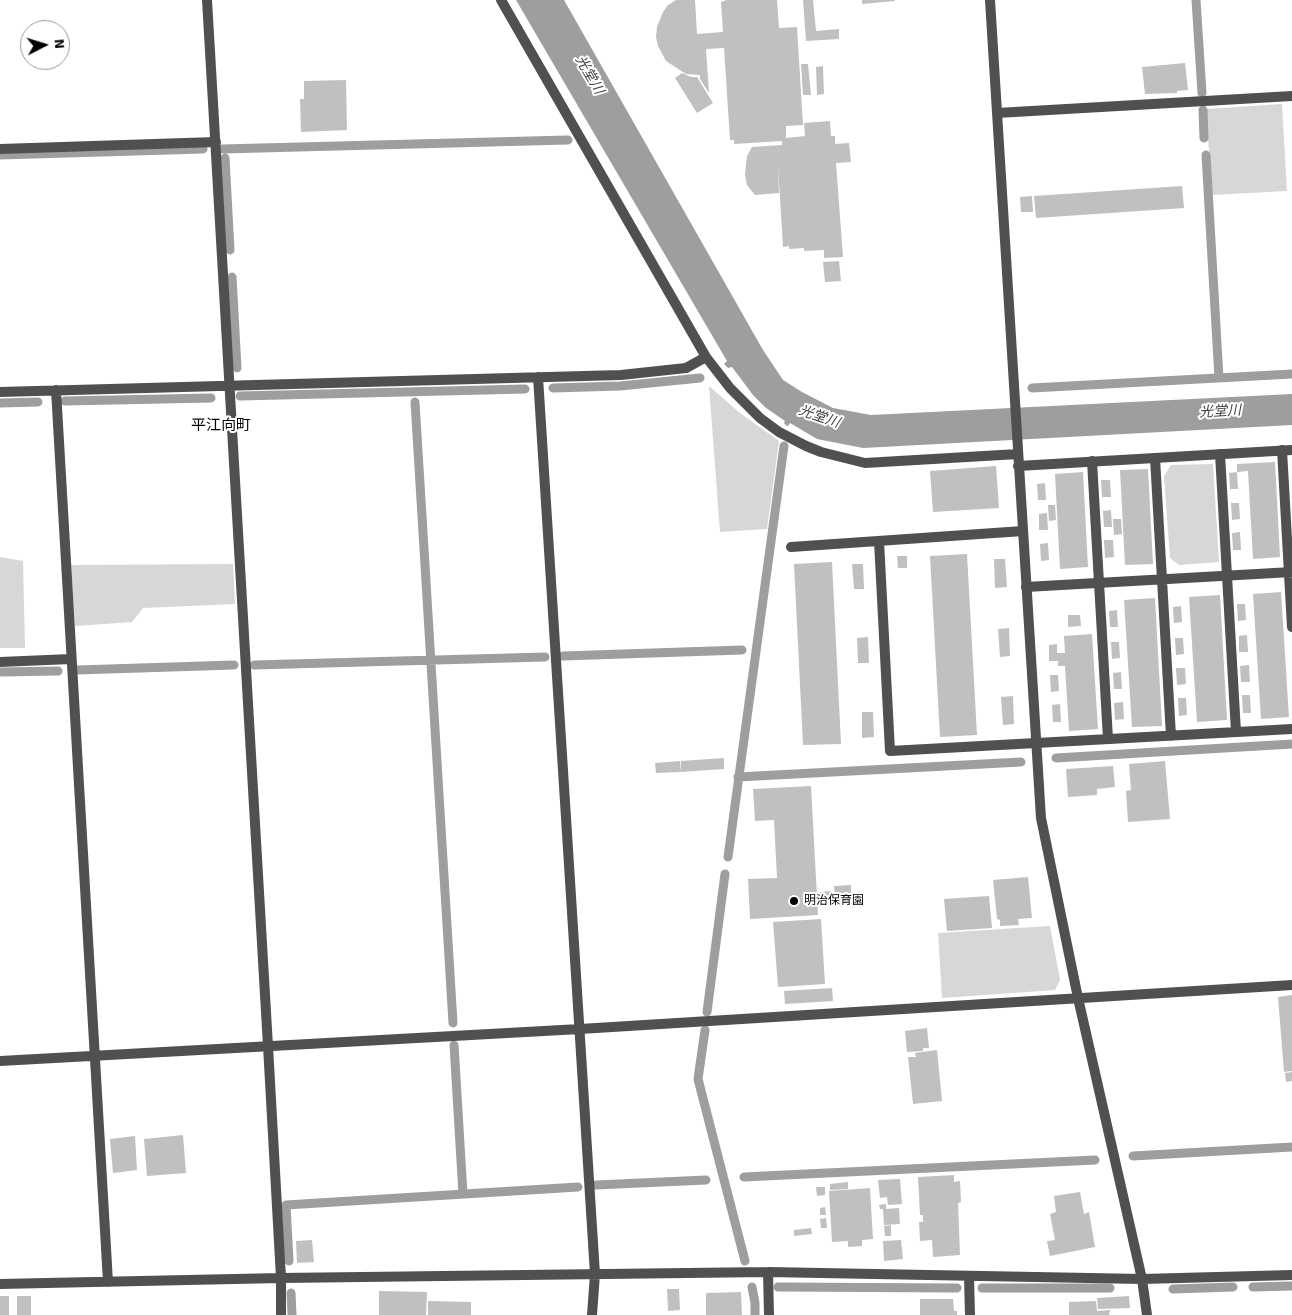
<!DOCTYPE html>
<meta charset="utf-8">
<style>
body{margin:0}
#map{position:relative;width:1292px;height:1315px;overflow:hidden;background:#fff;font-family:Signika,sans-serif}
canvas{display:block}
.north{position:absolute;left:20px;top:20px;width:50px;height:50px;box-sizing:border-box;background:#fff;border:1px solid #999;border-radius:50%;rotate:85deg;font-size:14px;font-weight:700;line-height:20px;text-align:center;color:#000}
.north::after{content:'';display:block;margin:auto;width:18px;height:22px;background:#000;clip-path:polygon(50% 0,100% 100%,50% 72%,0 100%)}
</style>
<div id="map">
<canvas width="1292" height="1315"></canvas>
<div class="north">N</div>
</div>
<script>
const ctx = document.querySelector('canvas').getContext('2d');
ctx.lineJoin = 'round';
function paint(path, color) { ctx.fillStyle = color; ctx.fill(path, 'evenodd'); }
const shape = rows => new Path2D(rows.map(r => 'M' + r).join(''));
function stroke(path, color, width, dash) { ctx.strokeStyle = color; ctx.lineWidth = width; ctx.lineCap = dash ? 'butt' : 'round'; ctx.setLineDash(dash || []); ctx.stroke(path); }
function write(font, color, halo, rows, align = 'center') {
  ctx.font = font + ' Signika,"Noto Sans JP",sans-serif'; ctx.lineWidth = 4; ctx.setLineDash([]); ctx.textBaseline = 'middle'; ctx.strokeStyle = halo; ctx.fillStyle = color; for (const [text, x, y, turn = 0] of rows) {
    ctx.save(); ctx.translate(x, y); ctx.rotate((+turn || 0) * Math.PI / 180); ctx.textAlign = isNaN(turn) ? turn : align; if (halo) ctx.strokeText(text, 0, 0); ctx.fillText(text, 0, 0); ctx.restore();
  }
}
paint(shape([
 [1282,104,1287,191,1212,195,1206,109],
 [709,386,740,413,779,441,767,529,720,532],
 [1213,464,1219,562,1179,565,1170,558,1164,476,1171,465],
 [0,557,23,561,25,648,0,648],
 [233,564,235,604,143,608,132,622,75,626,71,565],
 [1050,926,1060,980,1055,990,942,998,938,933]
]), '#d7d7d7');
paint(shape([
 [516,0,564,0,763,350,783,380,802,392,833,408,871,415,1292,394,1292,425,863,448,817,439,790,423,788,426,787,426,784,423,785,421,766,408,753,395,732,367,728,368,724,364,727,361]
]), '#9e9e9e');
stroke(shape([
 [1196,0,1202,93],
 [1203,110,1204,138],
 [222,149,568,140],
 [0,155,203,149],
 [1206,155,1219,378],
 [225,158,230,250],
 [232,277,237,368],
 [553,388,620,386,700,378],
 [1032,388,1292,374],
 [240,396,525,389],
 [65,401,211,398],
 [415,402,453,1023],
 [0,403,38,402],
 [563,656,742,650],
 [254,665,545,657],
 [77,670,234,665],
 [0,672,58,671],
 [1056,758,1292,744],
 [738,777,1021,762],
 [728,857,784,446],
 [707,1012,725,874],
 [705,1030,698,1079,745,1261],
 [454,1045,463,1194],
 [1133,1156,1292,1147],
 [744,1177,1095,1160],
 [596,1185,706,1180],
 [289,1261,286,1205,578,1187],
 [752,1287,755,1303,755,1315],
 [778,1287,957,1288],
 [1253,1287,1292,1286],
 [982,1288,1110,1288],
 [1173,1289,1233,1287],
 [291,1293,292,1315]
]), '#9e9e9e', 9);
paint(shape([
 [676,0,695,0,697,34,723,32,721,2,727,0,777,0,779,28,797,27,803,125,786,126,786,138,805,136,804,123,830,121,831,136,835,136,835,144,849,143,851,162,836,163,843,257,824,258,824,250,804,251,804,248,789,249,789,246,783,247,778,166,779,193,755,195,747,185,745,175,747,156,752,147,782,145,782,141,734,144,734,140,730,140,724,48,706,49,709,93,700,79,700,75,686,74,666,61,658,46,656,37,657,27,663,12,668,5],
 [803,0,813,0,816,31,839,29,839,39,806,41],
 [862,0,895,0,895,1,862,4],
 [1185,63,1188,90,1177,91,1177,93,1145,94,1142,67],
 [801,64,808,64,811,95,803,95],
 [823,66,824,94,817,95,816,67],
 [682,73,691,77,697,77,713,103,697,113,675,78],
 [346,80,347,130,301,132,300,99,304,99,304,81],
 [1182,186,1184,208,1036,218,1034,196],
 [1032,196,1033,212,1021,212,1020,197],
 [839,261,841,281,825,282,823,262],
 [1275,462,1280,557,1253,559,1248,471,1237,472,1237,464],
 [996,466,999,508,933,512,930,471],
 [1148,469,1153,564,1125,565,1120,470],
 [1083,472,1088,567,1060,569,1055,474],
 [1237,472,1238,489,1230,489,1229,473],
 [1101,480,1110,480,1111,497,1102,497],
 [1045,483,1046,500,1038,500,1037,484],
 [1231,503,1239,503,1240,519,1232,520],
 [1048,505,1055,505,1056,520,1049,521],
 [1111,510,1112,527,1104,527,1103,511],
 [1047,513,1048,530,1039,530,1039,514],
 [1113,519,1121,519,1122,534,1114,535],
 [1240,532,1241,550,1233,550,1232,533],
 [1104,540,1113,540,1114,557,1105,558],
 [1048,543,1049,560,1041,561,1040,544],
 [967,554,977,735,940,737,930,556],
 [897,556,907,556,907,568,898,568],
 [994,559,1005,559,1007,587,995,588],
 [832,562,841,744,803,745,794,564],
 [852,564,863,564,864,589,854,589],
 [1281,592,1289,717,1261,719,1253,594],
 [1220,595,1227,720,1197,722,1189,597],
 [1155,598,1162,726,1132,727,1124,600],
 [1237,604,1245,604,1246,620,1238,621],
 [1181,606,1182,622,1174,623,1173,607],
 [1117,610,1118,627,1110,627,1109,611],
 [1068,615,1080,615,1081,626,1068,627],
 [1009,628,1010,656,1000,657,998,629],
 [1092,634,1098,729,1069,731,1065,666,1058,666,1058,661,1049,661,1049,645,1057,644,1057,653,1065,653,1064,636],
 [1247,635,1248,652,1239,652,1239,636],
 [868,637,869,663,858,663,857,638],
 [1175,638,1183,638,1184,654,1176,655],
 [1111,642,1119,642,1120,658,1112,659],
 [1249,665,1250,682,1241,682,1240,666],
 [1176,668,1185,668,1186,684,1177,685],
 [1121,672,1122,689,1114,689,1113,673],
 [1050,675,1058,675,1059,691,1051,692],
 [1242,695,1250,695,1251,713,1243,713],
 [1013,696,1014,724,1003,725,1001,697],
 [1178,698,1186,698,1187,715,1179,716],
 [1123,702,1124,719,1115,720,1114,703],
 [1060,704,1061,722,1053,722,1052,705],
 [862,712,873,712,874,737,862,738],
 [724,758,724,769,681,772,681,761],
 [680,761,681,772,656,773,655,763],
 [1165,761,1170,819,1128,822,1126,791,1131,790,1129,764],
 [1113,766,1115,787,1097,789,1097,795,1068,797,1066,769],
 [811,786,818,915,750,919,748,879,777,878,774,820,755,821,753,789],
 [1028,877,1032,918,1018,919,1019,925,1000,926,1000,920,997,919,993,880],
 [851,885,851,896,835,897,834,886],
 [831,891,831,897,830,898,831,898,832,906,821,906,820,892],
 [989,896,992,928,947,931,944,899],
 [835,898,843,898,844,903,835,904],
 [821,919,825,984,778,987,773,922],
 [832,988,833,1001,785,1004,784,991],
 [1292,995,1292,1071,1284,1072,1278,997],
 [927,1028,929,1048,923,1048,923,1051,907,1052,905,1031],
 [937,1050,942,1101,913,1104,908,1057,916,1057,915,1053],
 [1292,1072,1292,1081,1286,1082,1285,1073],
 [183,1135,186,1173,147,1176,144,1139],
 [135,1136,137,1170,113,1173,110,1139],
 [954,1175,954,1182,960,1181,961,1202,958,1203,960,1255,933,1257,932,1240,920,1241,919,1222,923,1222,923,1215,920,1215,918,1177],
 [900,1179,902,1204,888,1205,887,1197,880,1198,878,1180],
 [848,1182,848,1189,830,1190,830,1184],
 [816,1187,825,1187,825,1195,817,1196],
 [870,1188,873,1239,862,1240,862,1246,848,1247,848,1241,832,1242,829,1191],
 [1080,1192,1084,1214,1089,1212,1095,1247,1050,1256,1047,1241,1055,1240,1050,1214,1056,1212,1054,1196],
 [886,1204,886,1209,899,1208,900,1224,884,1225,883,1209,880,1209,879,1205],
 [825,1207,826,1215,820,1215,820,1208],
 [826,1218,827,1228,821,1228,820,1219],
 [891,1225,891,1236,885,1236,884,1226],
 [811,1228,812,1234,794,1236,794,1230],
 [312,1240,314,1262,297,1263,296,1241],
 [901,1240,903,1259,884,1261,883,1241],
 [667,1289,679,1289,680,1310,668,1311],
 [379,1291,427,1292,426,1315,379,1315],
 [741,1292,742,1315,706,1315,706,1293],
 [0,1296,9,1296,9,1315,0,1315],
 [17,1296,31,1296,31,1315,17,1315],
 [1129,1296,1130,1308,1098,1309,1097,1298],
 [920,1299,953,1299,954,1311,957,1311,957,1315,920,1315],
 [428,1301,471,1302,471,1315,428,1315],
 [1096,1301,1097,1311,1110,1310,1109,1315,1069,1315,1069,1302]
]), '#c0c0c0');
stroke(shape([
 [1282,450,1292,627],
 [1220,454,1236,732],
 [1155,458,1171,736],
 [1092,461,1108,739],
 [879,541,890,751,1292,729],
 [791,547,1023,531],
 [1026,587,1292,572]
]), '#505050', 10);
stroke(shape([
 [207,0,268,1046,281,1278,281,1315],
 [501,0,706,357,730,388,760,418,779,432,806,446,821,452,865,463,1018,454],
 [990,0,1041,818,1078,998,1142,1279,1147,1315],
 [997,113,1292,96],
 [0,149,216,142],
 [538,377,595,1274,592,1315],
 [56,390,108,1282],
 [0,392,621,375,686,368,706,357],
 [1018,466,1292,450],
 [0,662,71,659],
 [0,1061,580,1029,1292,985],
 [768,1272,769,1315],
 [969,1277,970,1315],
 [0,1284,281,1278,768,1272,1142,1279,1292,1275]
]), '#505050', 10);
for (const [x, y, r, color] of [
 [794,901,5,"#000"]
]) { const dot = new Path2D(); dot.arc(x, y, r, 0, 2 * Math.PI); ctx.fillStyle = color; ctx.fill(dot); stroke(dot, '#fff', 2); }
write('12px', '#000', '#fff', [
 ["明治保育園",804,901]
], 'left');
write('italic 14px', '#3f3f3f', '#fff', [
 ["光堂川",589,75,60],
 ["光堂川",1220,412,-3],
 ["光堂川",819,417,19]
]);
write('15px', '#000', '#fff', [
 ["平江向町",221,426]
]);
</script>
